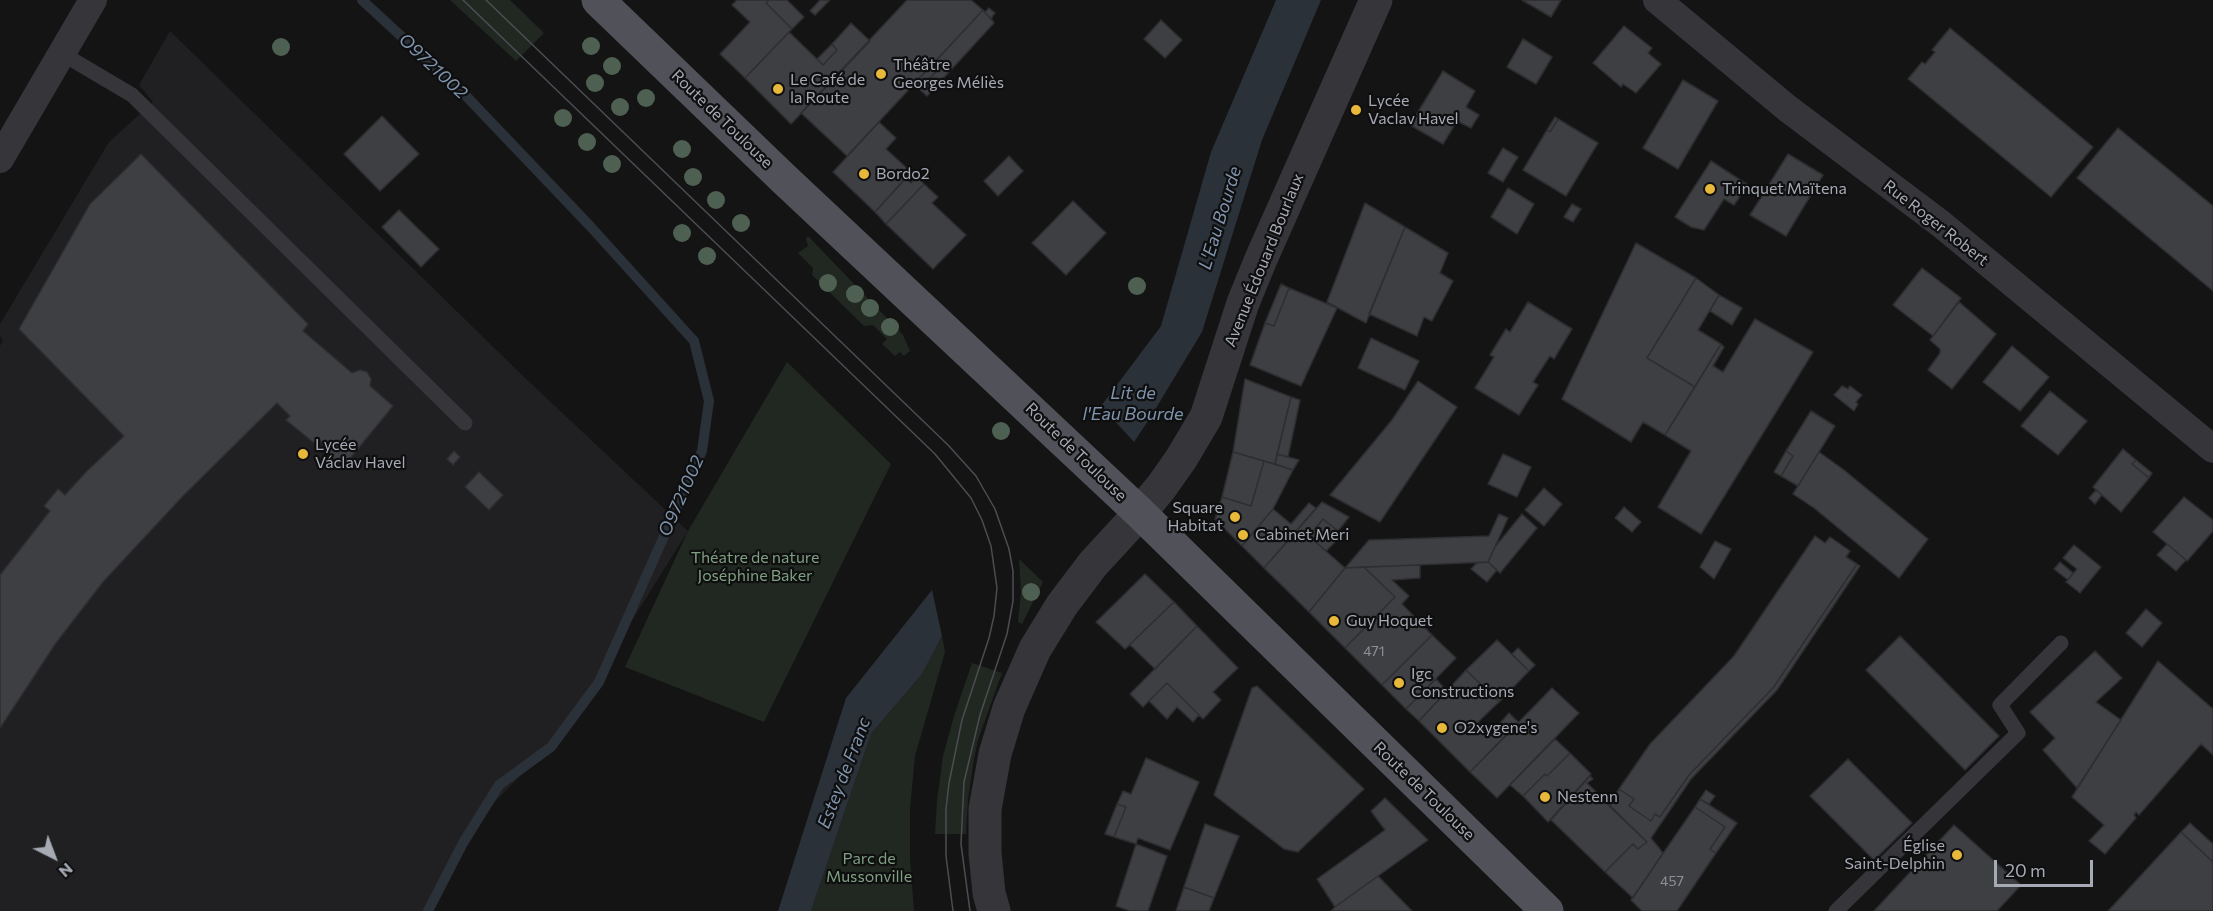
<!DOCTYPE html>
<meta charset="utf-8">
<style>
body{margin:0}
#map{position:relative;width:2213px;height:911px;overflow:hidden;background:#141415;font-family:Commissioner,sans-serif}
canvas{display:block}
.north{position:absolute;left:24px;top:827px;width:60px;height:60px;-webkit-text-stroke:4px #0f0f10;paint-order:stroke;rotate:138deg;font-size:16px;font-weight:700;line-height:24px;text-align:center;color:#a6aab5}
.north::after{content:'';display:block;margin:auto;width:21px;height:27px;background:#a6aab5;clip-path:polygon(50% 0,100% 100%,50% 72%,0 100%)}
.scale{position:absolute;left:1994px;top:860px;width:99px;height:27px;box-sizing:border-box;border:3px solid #a6aab5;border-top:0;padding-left:8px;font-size:18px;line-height:21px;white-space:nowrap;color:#a6aab5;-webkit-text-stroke:4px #0f0f10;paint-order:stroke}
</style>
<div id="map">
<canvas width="2213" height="911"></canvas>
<div class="north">N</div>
<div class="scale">20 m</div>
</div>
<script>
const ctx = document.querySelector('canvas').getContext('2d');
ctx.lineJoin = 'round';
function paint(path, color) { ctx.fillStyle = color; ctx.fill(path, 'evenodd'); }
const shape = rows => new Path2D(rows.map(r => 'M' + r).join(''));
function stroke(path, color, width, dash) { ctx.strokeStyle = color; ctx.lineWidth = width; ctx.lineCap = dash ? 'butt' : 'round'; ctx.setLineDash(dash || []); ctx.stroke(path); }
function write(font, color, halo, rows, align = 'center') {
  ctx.font = font + ' Commissioner,sans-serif'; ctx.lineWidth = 4.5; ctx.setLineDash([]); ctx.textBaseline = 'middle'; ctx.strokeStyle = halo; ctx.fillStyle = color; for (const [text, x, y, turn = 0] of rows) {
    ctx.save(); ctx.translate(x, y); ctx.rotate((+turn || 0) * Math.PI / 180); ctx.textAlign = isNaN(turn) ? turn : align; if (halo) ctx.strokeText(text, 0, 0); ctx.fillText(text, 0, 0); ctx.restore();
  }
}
paint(shape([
 [170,31,523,376,688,531,561,734,478,819,428,911,0,911,0,346,3,340,0,336,0,324,109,142,153,102,139,85]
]), '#202022');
paint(shape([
 [450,0,510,0,544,33,516,61],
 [808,236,903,335,910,351,904,356,900,352,895,356,882,344,887,339,873,325,864,326,812,275,813,268,798,253,808,246,806,239],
 [787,362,891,464,764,722,625,667,688,531],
 [1019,559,1043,582,1022,624,1018,622,1021,592],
 [942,636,945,652,915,756,910,808,910,859,914,911,811,911,871,734,922,674],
 [972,663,1002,673,978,740,974,759,968,799,966,834,935,834,937,800,943,756,954,716]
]), '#202821');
paint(shape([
 [1276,0,1321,0,1262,140,1202,332,1150,418,1134,442,1101,406,1161,326,1211,152],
 [932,590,942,636,922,674,871,734,811,911,778,911,846,698]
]), '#2b3138');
stroke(shape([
 [362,0,467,97,590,226,694,341,709,401,702,451,599,682,551,747,499,785,463,843,428,911]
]), '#2b3138', 10);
const building = shape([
 [737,0,769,0,766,3,792,29,745,78,720,54,750,22,732,5,737,0],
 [769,0,787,0,804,17,792,29,766,3,769,0],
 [820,0,830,0,815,15,810,11,820,0],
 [907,0,971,0,983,10,847,156,801,113,907,0],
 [1522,0,1561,0,1551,17,1522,0],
 [989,8,995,13,991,18,994,23,983,10,985,12,989,8],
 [983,10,994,23,927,96,919,89,939,69,933,64,983,10],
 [1161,20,1182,40,1165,58,1144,39,1161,20],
 [851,23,870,41,791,124,745,78,789,32,823,65,837,50,832,44,851,23],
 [1624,26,1652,48,1648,53,1661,64,1636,93,1623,84,1621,87,1593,63,1624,26],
 [1950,28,2093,147,2051,197,1908,79,1922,62,1925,64,1935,52,1932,50,1950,28],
 [1523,39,1552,57,1536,84,1507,67,1523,39],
 [832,44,837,50,823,65,817,59,832,44],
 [933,64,939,69,919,89,914,84,933,64],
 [1443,71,1475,91,1466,107,1479,115,1471,128,1457,121,1443,144,1410,125,1443,71],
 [1683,80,1718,101,1678,169,1643,148,1683,80],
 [382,116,419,154,380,191,344,154,382,116],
 [1555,117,1558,119,1550,132,1547,130,1555,117],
 [1558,119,1598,143,1566,196,1523,170,1547,130,1550,132,1558,119],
 [879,122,896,138,886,149,911,172,875,212,833,172,879,122],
 [2118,128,2213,206,2213,291,2077,178,2118,128],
 [1503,148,1518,157,1503,182,1488,173,1503,148],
 [141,154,308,324,303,331,352,373,360,370,367,372,371,379,370,386,393,406,343,467,324,451,327,447,318,439,314,443,286,420,290,416,277,403,183,496,103,582,56,643,0,728,0,575,50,511,44,506,58,489,65,495,87,471,124,436,19,329,90,204,141,154],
 [1788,154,1823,175,1786,236,1750,215,1788,154],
 [1009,156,1023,171,998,196,984,181,1009,156],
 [1711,161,1748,185,1734,205,1724,199,1704,230,1691,227,1675,217,1711,161],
 [917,177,924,184,886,224,875,212,906,178,911,183,917,177],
 [924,184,938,197,932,203,966,235,933,269,886,224,924,184],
 [1508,188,1534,204,1517,234,1491,217,1508,188],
 [1073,201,1106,233,1066,275,1032,243,1073,201],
 [1365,203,1405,227,1366,323,1327,302,1365,203],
 [1572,204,1581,209,1573,222,1564,217,1572,204],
 [399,210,439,249,421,267,382,227,399,210],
 [1405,227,1448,253,1440,273,1453,281,1432,321,1424,317,1417,336,1369,314,1405,227],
 [1636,243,1696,278,1647,358,1695,387,1665,435,1643,422,1631,442,1562,399,1636,243],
 [1922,268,1961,298,1933,336,1893,305,1922,268],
 [1696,278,1719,295,1698,330,1721,344,1695,387,1647,358,1696,278],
 [1281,284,1289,288,1274,326,1265,323,1281,284],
 [1289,288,1337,308,1301,386,1250,365,1265,323,1274,326,1289,288],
 [1719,295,1742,308,1732,325,1710,311,1719,295],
 [1528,302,1572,329,1554,359,1550,356,1533,382,1538,385,1519,415,1475,388,1494,357,1490,355,1506,329,1510,332,1528,302],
 [1959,302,1996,334,1952,389,1928,370,1940,353,1940,349,1930,340,1959,302],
 [1755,319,1813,352,1701,534,1658,507,1691,451,1665,435,1721,344,1724,347,1713,366,1723,372,1755,319],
 [1371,338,1419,361,1405,390,1358,368,1371,338],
 [2012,346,2049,377,2020,411,1983,382,2012,346],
 [1245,379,1291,397,1275,464,1233,452,1245,379],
 [1418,381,1457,407,1380,522,1330,495,1392,420,1418,381],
 [1842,386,1848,389,1850,386,1862,395,1856,402,1858,404,1854,411,1834,395,1842,386],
 [2050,391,2087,421,2058,455,2021,426,2050,391],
 [1291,397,1300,400,1288,457,1277,454,1291,397],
 [1811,411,1835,426,1798,486,1781,476,1793,456,1786,451,1811,411],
 [2123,449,2136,460,2132,464,2149,478,2121,512,2093,487,2123,449],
 [454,451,460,457,453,465,447,459,454,451],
 [1786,451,1793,456,1781,476,1774,472,1786,451],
 [1233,452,1264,461,1251,506,1222,497,1233,452],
 [1819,452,1844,470,1928,539,1899,578,1814,508,1793,494,1819,452],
 [1277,454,1299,460,1293,470,1275,464,1277,454],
 [1503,454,1531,467,1517,497,1488,484,1503,454],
 [2136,460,2152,473,2149,478,2132,464,2136,460],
 [1264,461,1293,470,1273,509,1242,546,1215,519,1222,497,1251,506,1264,461],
 [479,472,503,495,489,510,465,487,479,472],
 [1544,488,1562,504,1544,526,1525,510,1544,488],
 [2096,490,2102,495,2095,504,2089,498,2096,490],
 [2184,497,2213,520,2213,531,2187,561,2153,532,2184,497],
 [1322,502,1349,517,1338,531,1323,519,1309,536,1345,568,1309,612,1264,568,1322,502],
 [1309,503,1316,508,1264,568,1242,546,1273,509,1291,524,1309,503],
 [1624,507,1641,522,1632,532,1615,518,1624,507],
 [1499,514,1508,518,1488,562,1345,568,1369,540,1489,536,1499,514],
 [1522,514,1537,528,1500,573,1488,562,1495,547,1522,514],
 [1323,519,1338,531,1331,539,1335,542,1326,551,1309,536,1323,519],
 [1815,536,1825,543,1830,537,1850,551,1846,557,1857,564,1773,688,1689,775,1660,817,1655,814,1651,821,1629,806,1634,799,1619,789,1650,744,1734,656,1815,536],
 [1715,541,1731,549,1714,579,1700,567,1715,541],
 [2167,544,2186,560,2176,571,2157,555,2167,544],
 [2074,545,2101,567,2080,593,2066,582,2077,569,2063,558,2074,545],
 [1488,562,1497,570,1487,582,1471,569,1477,563,1488,562],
 [2060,562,2073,573,2068,580,2054,569,2060,562],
 [1857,564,1860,566,1777,690,1691,779,1651,838,1663,853,1633,898,1605,872,1633,844,1638,849,1647,842,1609,806,1619,789,1634,799,1629,806,1651,821,1655,814,1660,817,1689,775,1773,688,1857,564],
 [1420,565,1420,578,1392,580,1409,596,1402,604,1432,635,1382,685,1345,648,1395,597,1364,567,1420,565],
 [1364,567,1395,597,1345,648,1309,612,1345,568,1364,567],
 [1145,574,1174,602,1125,649,1096,622,1145,574],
 [1174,602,1197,626,1155,669,1130,645,1125,649,1174,602],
 [2146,609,2162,623,2142,647,2126,633,2146,609],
 [1197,626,1238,668,1213,692,1221,700,1203,719,1167,683,1143,707,1130,694,1197,626],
 [1432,635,1456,658,1406,709,1382,685,1432,635],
 [1900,636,1999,736,1965,770,1866,670,1900,636],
 [1497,640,1529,671,1499,702,1466,670,1497,640],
 [1518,648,1535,665,1529,671,1512,654,1518,648],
 [2095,651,2122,678,2096,702,2121,720,2077,788,2043,750,2055,738,2030,712,2095,651],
 [2158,661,2213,709,2213,755,2201,744,2139,815,2136,812,2134,815,2136,818,2105,854,2089,841,2104,825,2072,797,2158,661],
 [1466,670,1499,702,1478,722,1490,734,1509,713,1519,723,1470,772,1419,721,1466,670],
 [1436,679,1447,691,1419,721,1406,709,1436,679],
 [1167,683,1199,715,1193,722,1177,707,1167,719,1149,701,1167,683],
 [1257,686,1364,789,1298,852,1284,849,1214,795,1252,688,1257,686],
 [1552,688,1579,713,1497,798,1470,772,1552,688],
 [1555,739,1570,753,1547,776,1545,774,1523,796,1510,785,1555,739],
 [1570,753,1591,774,1548,822,1523,796,1545,774,1547,776,1570,753],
 [1146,758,1199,782,1170,850,1138,838,1136,844,1114,837,1126,807,1117,804,1123,791,1131,794,1146,758],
 [1848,759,1912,823,1874,860,1810,796,1848,759],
 [1590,776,1593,779,1587,783,1647,842,1638,849,1633,844,1605,872,1551,820,1590,776],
 [1706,790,1715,796,1709,804,1700,799,1706,790],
 [1385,798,1428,840,1335,907,1317,879,1385,830,1371,811,1385,798],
 [1700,799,1737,823,1716,853,1710,849,1725,827,1695,807,1700,799],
 [1117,804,1126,807,1114,837,1105,834,1117,804],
 [1695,807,1725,827,1710,849,1716,853,1677,911,1642,911,1631,900,1695,807],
 [2190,823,2213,844,2213,862,2181,832,2190,823],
 [1205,824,1239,836,1214,898,1184,887,1205,824],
 [1954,825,2021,885,1997,911,1874,911,1954,825],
 [2181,832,2213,862,2213,911,2108,911,2181,832],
 [1136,844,1167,856,1148,911,1130,911,1116,906,1136,844],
 [1378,876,1412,911,1331,911,1335,907,1378,876],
 [1184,887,1214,898,1209,911,1176,911,1184,887]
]);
paint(building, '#3e3f42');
stroke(building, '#2e2e31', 1.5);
stroke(shape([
 [61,53,132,95,465,423],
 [1836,911,2018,733,2000,705,2061,643]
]), '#35353a', 15);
stroke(shape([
 [1657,0,1787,108,1941,224,2213,449],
 [0,159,93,0]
]), '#35353a', 28);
stroke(shape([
 [994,911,989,893,985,853,985,809,995,754,1009,708,1035,649,1062,605,1093,564,1140,513,1162,486,1181,459,1206,417,1243,303,1261,259,1376,0]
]), '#35353a', 33);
stroke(shape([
 [598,0,784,179,1140,513,1547,911]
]), '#515259', 33);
stroke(shape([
 [463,0,935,454,971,498,982,520,991,546,997,588,994,616,989,638,962,720,949,783,946,809,946,856,953,911],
 [486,0,948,445,976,476,995,509,1009,549,1013,571,1013,601,1007,634,980,715,964,782,961,844,970,911]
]), '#4c4d53', 1.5);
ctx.fillStyle = '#4e6051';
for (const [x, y] of [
 [591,46],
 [281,47],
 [612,66],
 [595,83],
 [646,98],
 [620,107],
 [563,118],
 [587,142],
 [682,149],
 [612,164],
 [693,177],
 [716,200],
 [741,223],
 [682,233],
 [707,256],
 [828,283],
 [1137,286],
 [855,294],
 [870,308],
 [890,327],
 [1001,431],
 [1031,592]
]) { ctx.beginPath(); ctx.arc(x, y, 9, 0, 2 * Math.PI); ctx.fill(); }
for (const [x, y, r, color] of [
 [881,74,6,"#e7b83a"],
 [778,89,6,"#e7b83a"],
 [1356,110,6,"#e7b83a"],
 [864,174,6,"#e7b83a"],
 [1710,189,6,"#e7b83a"],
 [303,454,6,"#e7b83a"],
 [1235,517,6,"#e7b83a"],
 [1243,535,6,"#e7b83a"],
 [1334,621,6,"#e7b83a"],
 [1399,683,6,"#e7b83a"],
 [1442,728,6,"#e7b83a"],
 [1545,797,6,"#e7b83a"],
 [1957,855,6,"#e7b83a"]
]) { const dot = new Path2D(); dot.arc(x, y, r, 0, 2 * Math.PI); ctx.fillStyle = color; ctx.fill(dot); stroke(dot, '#0f0f10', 2); }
write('14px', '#8c8f98', null, [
 ["471",1374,651],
 ["457",1672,881]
]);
write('16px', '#a6aab5', '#0f0f10', [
 ["Théâtre",893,65],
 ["Georges Méliès",893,83],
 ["Le Café de",790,80],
 ["la Route",790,98],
 ["Lycée",1368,101],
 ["Vaclav Havel",1368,119],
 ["Bordo2",876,174],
 ["Trinquet Maïtena",1722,189],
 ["Lycée",315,445],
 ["Václav Havel",315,463],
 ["Square",1223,508,"right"],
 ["Habitat",1223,526,"right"],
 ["Cabinet Meri",1255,535],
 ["Guy Hoquet",1346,621],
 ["Igc",1411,674],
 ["Constructions",1411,692],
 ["O2xygene's",1454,728],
 ["Nestenn",1557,797],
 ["Église",1945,846,"right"],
 ["Saint-Delphin",1945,864,"right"]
], 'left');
write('16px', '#a6aab5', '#0f0f10', [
 ["Route de Toulouse",722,119,44],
 ["Rue Roger Robert",1936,223,38],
 ["Avenue Édouard Bourlaux",1264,260,-68],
 ["Route de Toulouse",1076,452,44],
 ["Route de Toulouse",1424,791,44]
]);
write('16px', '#7e9f82', '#0f0f10', [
 ["Théatre de nature",755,558],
 ["Joséphine Baker",755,576],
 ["Parc de",869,859],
 ["Mussonville",869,877]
]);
write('italic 18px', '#7f95ae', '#0f0f10', [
 ["O9721002",433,66,43],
 ["L'Eau Bourde",1220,218,-73],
 ["Lit de",1133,393],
 ["l'Eau Bourde",1133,414],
 ["O9721002",681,496,-66],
 ["Estey de Franc",844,773,-69]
]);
</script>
